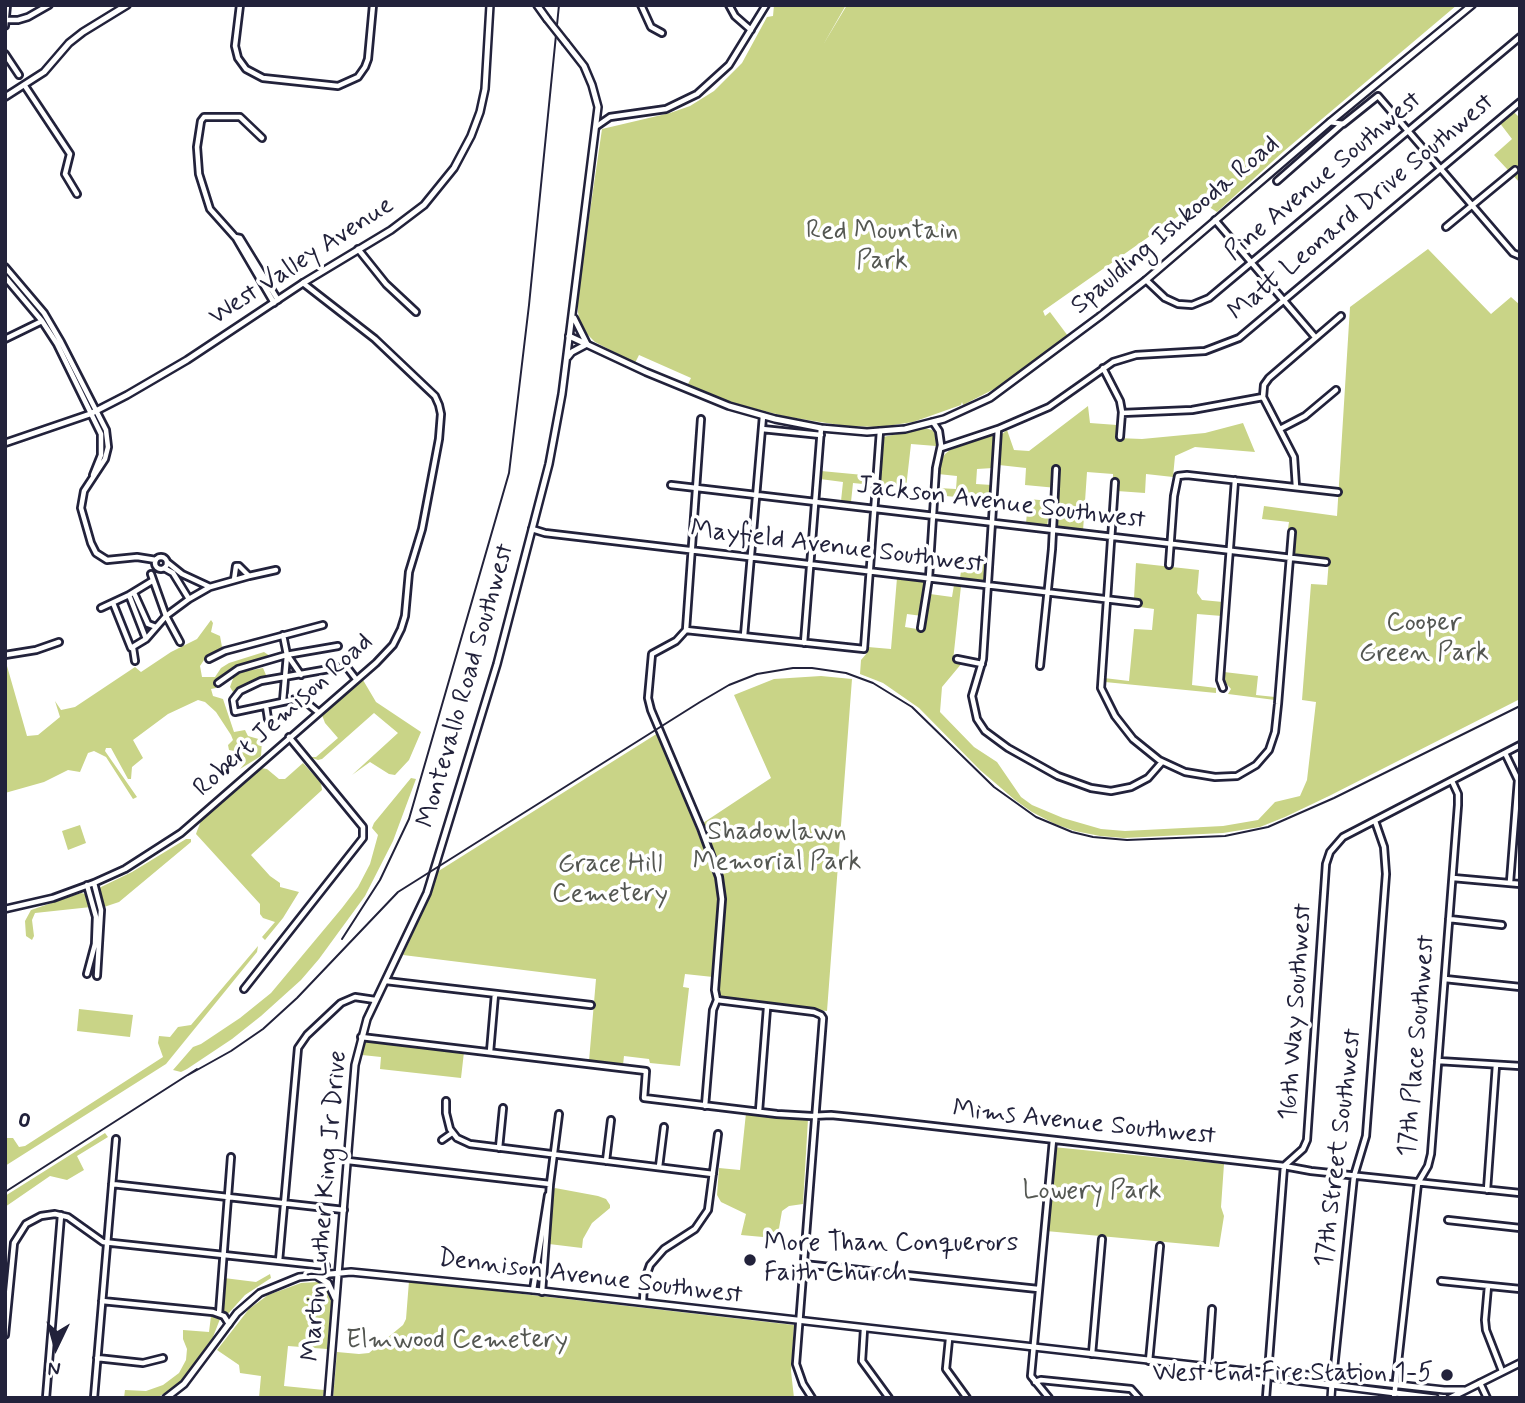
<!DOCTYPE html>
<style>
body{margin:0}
#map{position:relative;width:1525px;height:1403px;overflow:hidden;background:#fff;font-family:Mynerve,sans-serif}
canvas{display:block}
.frame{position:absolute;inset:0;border:7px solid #22223b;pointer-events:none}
.north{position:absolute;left:21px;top:1312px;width:70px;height:70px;-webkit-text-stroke:5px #fff;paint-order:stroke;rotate:185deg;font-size:19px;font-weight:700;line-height:28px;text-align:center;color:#22223b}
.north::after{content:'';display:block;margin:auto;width:24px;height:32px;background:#22223b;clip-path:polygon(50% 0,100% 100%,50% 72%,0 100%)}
</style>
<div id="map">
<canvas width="1525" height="1403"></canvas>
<div class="frame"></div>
<div class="north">N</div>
</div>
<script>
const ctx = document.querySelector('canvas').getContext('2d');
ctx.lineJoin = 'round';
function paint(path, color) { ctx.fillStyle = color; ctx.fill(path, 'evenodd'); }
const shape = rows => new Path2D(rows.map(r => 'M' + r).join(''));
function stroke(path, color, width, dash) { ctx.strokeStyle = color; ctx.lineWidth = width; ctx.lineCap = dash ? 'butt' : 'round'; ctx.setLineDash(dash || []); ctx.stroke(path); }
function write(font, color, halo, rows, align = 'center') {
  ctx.font = font + ' Mynerve,sans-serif'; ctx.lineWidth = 7; ctx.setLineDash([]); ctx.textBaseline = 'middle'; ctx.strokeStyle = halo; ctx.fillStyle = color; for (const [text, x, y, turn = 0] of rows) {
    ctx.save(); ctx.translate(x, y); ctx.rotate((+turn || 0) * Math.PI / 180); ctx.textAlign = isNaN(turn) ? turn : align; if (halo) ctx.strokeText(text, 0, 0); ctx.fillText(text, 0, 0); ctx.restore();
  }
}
paint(shape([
 [774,5,846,5,823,45,847,5,1457,5,1284,151,1217,212,1203,203,1197,203,1043,311,1045,316,1050,312,1068,336,1026,367,998,387,963,405,962,402,961,405,913,422,880,427,846,426,788,417,732,403,688,384,691,378,639,355,635,363,595,342,581,328,578,312,578,293,602,129,670,113,690,106,714,91,742,63,767,17,773,16],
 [1513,111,1520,118,1520,183,1494,155,1512,139,1499,122],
 [1428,249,1491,314,1511,297,1520,305,1520,699,1329,796,1285,817,1260,827,1223,833,1124,838,1100,836,1075,831,1055,824,1032,812,1015,800,980,770,919,708,883,683,860,674,861,660,867,653,868,647,891,649,897,578,924,581,922,616,907,614,905,627,923,630,930,594,952,597,954,585,961,586,953,661,962,663,942,687,940,712,974,747,997,762,1021,797,1032,805,1063,818,1101,829,1125,831,1223,826,1258,820,1275,802,1300,796,1307,780,1316,702,1302,700,1311,584,1327,585,1329,559,1293,555,1296,530,1288,529,1289,522,1262,519,1264,506,1337,516,1350,307],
 [1088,406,1090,423,1117,425,1117,438,1142,439,1205,433,1243,423,1255,452,1195,447,1175,456,1173,477,1146,474,1145,493,1117,491,1118,481,1113,480,1113,474,1087,472,1083,531,1057,527,1055,522,1057,488,1025,485,1026,468,999,465,1001,435,1007,430,1014,450,1029,451],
 [925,428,932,430,936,434,936,446,911,444,906,488,880,485,883,437],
 [992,434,995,437,993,468,977,469,976,484,992,485,991,509,965,506,965,498,937,495,938,488,956,489,957,476,938,474,941,460,945,454,950,450],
 [821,471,874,476,873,485,853,483,851,502,841,501,843,482,820,479],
 [1028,499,1051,501,1047,526,1026,524],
 [963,558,987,561,985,580,960,578],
 [1136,563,1199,570,1197,593,1202,600,1223,602,1222,616,1197,614,1192,685,1216,688,1216,693,1105,682,1104,678,1129,681,1134,629,1152,630,1154,609,1140,607,1141,599,1134,598],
 [211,620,213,623,211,632,220,636,222,647,206,657,200,666,202,677,215,677,221,668,229,663,264,652,270,656,270,658,233,670,216,681,216,688,211,689,213,696,223,699,234,732,245,730,248,736,262,740,261,756,240,769,245,763,245,758,240,752,229,750,228,745,233,740,231,735,216,712,205,702,198,700,168,714,133,740,143,758,132,767,131,779,128,779,111,748,106,748,105,751,137,797,133,799,106,757,94,751,88,753,80,772,68,770,44,782,5,793,5,659,27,736,38,735,60,717,55,701,61,710,75,707,135,667,141,672,171,652,197,639],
 [263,668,266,675,269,675,270,678,243,686,233,692,230,687,235,673],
 [1224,672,1258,676,1256,695,1275,697,1275,700,1228,694,1231,689,1224,681],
 [821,676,852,679,827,1011,726,1000,719,997,718,989,724,887,703,823,771,778,734,695,774,679],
 [363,680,376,702,421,732,409,760,395,775,389,774,370,762,352,775,398,733,374,713,322,759,318,760,309,757,316,757,338,738,325,723,322,715],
 [658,733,715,876,718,901,713,977,685,974,683,987,689,988,680,1066,650,1063,649,1059,624,1056,623,1065,589,1061,596,979,403,955,432,891,437,872],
 [303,763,321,783,322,790,251,855,270,876,280,883,280,887,299,892,283,918,265,940,262,937,275,922,263,918,260,914,260,904,196,834,197,831,201,821,261,768,267,769,279,779,285,779],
 [411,778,416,779,393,841,365,896,319,959,301,980,261,1016,232,1039,187,1069,181,1072,173,1070,193,1047,201,1044,240,1018,271,993,342,908,358,887,370,864,378,835,372,828,374,823],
 [80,825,86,843,68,850,62,831],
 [186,839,191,839,191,842,119,902,104,907,99,889,101,887,132,872],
 [81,893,86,894,91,907,35,913,32,920,34,936,32,940,26,936,25,921,31,910],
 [258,946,257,952,166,1064,5,1166,5,1138,13,1138,19,1147,25,1146,163,1057,158,1043,159,1036,170,1037,178,1027,191,1025],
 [79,1009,133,1015,130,1037,77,1031],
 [365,1040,464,1052,461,1078,380,1069,381,1057,362,1055],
 [746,1113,808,1119,803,1204,789,1206,782,1211,778,1234,774,1238,741,1235,746,1214,721,1202,717,1195,719,1168,740,1170],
 [105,1133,108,1137,77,1156,84,1170,67,1180,50,1176,5,1207,5,1196],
 [1053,1147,1224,1164,1221,1207,1224,1216,1219,1247,1046,1231],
 [555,1188,598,1196,606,1199,610,1205,610,1208,592,1223,583,1239,582,1248,549,1244,553,1190],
 [270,1274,271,1278,245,1295,227,1315,223,1312,221,1308,224,1278,256,1282],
 [409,1281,794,1325,791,1371,794,1398,333,1398,337,1352,359,1354,369,1353,403,1325,406,1319],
 [318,1282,329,1289,332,1295,327,1349,288,1346,284,1386,324,1390,323,1398,259,1398,261,1376,240,1373,239,1365,217,1350,249,1309,268,1295,301,1283],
 [211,1316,220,1319,213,1337,179,1384,157,1398,124,1398,125,1390,146,1391,163,1385,179,1373,186,1360,187,1349,183,1339,183,1330,209,1332]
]), '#c9d487');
const minor = shape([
 [240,5,235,46,238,58,246,69,263,78,338,86,358,77,365,67,368,59,373,5],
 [641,5,651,27,662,33],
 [729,5,735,16,751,30],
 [6,20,18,20,28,17,49,5],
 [5,26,7,5],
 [5,54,19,75],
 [25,86,70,154,65,174,77,194],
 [1330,122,1343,124,1378,96,1513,253,1520,256],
 [597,126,610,117,666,109,697,94,729,65,766,5],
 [262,138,240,117,204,117,201,121,197,147,199,174,210,209,235,237,240,238,278,300],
 [1277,181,1342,124],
 [1215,220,1315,337],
 [1446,227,1515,170],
 [236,238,274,303],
 [358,249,386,284,416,312],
 [5,267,44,313,61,342,106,430,108,447,105,459,84,491,81,508,91,543,96,553,107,560,137,557,156,560],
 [5,277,42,321,57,344,101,434,101,455,93,475],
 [1146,280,1165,298,1178,304,1192,305,1209,298,1520,37],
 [5,339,42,321],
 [1103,368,1120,401,1122,412,1120,437],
 [1263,397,1264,385,1269,378,1341,316],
 [1263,397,1294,457,1296,487],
 [1122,413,1192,410,1263,397],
 [762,429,821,435],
 [998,429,983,659,972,696,977,719,985,731,1008,748,1058,776,1091,788,1111,791,1131,787,1148,778,1162,762],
 [1280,429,1305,416,1336,390],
 [941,448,998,429,1049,407,1113,362,1136,355,1205,351,1239,338,1520,102],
 [1115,482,1101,688,1115,716,1133,739,1159,760,1185,772,1215,777,1237,776,1256,765,1269,750,1275,732,1278,704,1292,532],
 [671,485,1326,562],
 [532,529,545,533,1138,603],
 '155 563a6 6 0 1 1 12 0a6 6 0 1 1-12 0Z',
 [167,562,182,574,210,587],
 [1169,565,1174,496,1178,476,1187,475,1338,492],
 [164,568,173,573,189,599],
 [151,574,166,616,180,642],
 [234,580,236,566,239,566,249,576,276,570],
 [134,593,148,624,156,627],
 [129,595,146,639],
 [113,603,131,648,146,639,166,616,189,599,210,587,249,576],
 [101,608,129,595,152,581],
 [921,628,929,578,936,468,941,445,939,431,933,422],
 [686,630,676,641,652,654,648,698,651,710,701,828,719,877,722,899,715,990,717,1000,713,1010,705,1106],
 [686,630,864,649,880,431],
 [686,630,701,419],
 [283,635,287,655,283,701],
 [744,636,763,416],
 [804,643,821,428],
 [133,648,135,661],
 [5,655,36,650,59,642],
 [288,656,301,675],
 [209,659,225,651,323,625],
 [957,659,982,664],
 [1040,666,1052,549,1056,469],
 [218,683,238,669,286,655,338,646],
 [1223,688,1220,680,1235,480],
 [266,706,268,719],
 [318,712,301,698,235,712,233,700,240,691,261,681,346,666,356,679],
 [1505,753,1518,780,1510,882],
 [1453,878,1520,884],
 [94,883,101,910,97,976],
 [87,885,96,917,95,944,87,974],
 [5,909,53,898,94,883,125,869,181,833,376,663,393,645,401,629,405,616,409,572,422,529,439,439,441,414,439,405,435,396,375,339,303,283],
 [1449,919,1502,925],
 [1445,979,1520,987],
 [386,981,591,1005],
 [244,989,363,838,363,827,289,737],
 [717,1000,814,1012,821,1015,823,1018,796,1364,803,1384,812,1398],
 [361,1037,646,1071,644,1098,777,1114,811,1116,831,1115,871,1119,1284,1166,1311,1171,1520,1193],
 [490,1052,495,994],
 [1438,1061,1520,1066],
 [446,1101,446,1113,450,1129,457,1138,470,1144,713,1174],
 [759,1111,767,1008],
 [24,1122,25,1118],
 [442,1140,452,1133],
 [499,1148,503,1108],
 [348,1161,550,1184],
 [606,1161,611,1120],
 [659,1167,664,1127],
 [112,1184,344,1210],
 [1487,1190,1496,1065],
 [1448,1220,1520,1228],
 [279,1261,298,1048,307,1035,341,1003,355,997,375,1000],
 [803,1264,1038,1289],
 [1441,1281,1520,1289],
 [1488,1286,1485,1320,1486,1330,1502,1371],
 [533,1290,548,1195],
 [542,1292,550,1184,559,1114],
 [102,1301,213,1312,224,1316,229,1324],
 [643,1302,644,1282,650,1265,664,1249,695,1229,708,1210,718,1134],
 [219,1314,231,1157],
 [864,1329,862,1361,889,1398],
 [5,1335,14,1243,26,1224,41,1216,55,1214,68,1217,103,1242,326,1266],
 [949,1339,946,1369,967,1398],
 [1092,1354,1102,1239],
 [97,1358,143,1363,163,1358],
 [1149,1361,1160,1246],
 [1208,1367,1212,1309],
 [1333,1378,1354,1176,1366,1136,1386,874,1384,847,1375,821],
 [1035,1382,1041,1380,1131,1389,1139,1398],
 [1480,1383,1487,1398],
 [46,1398,61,1215],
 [94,1398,116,1139],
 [1049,1398,1031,1376,1053,1140],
 [1266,1398,1284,1166,1303,1149,1307,1140,1326,864,1330,852,1343,837,1520,745],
 [1394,1398,1418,1183,1428,1166,1431,1154,1458,805,1458,794,1452,781]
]);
const tertiary = shape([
 [569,336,646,372,729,406,775,419,821,428,867,432,905,429,944,419,990,398,1099,317,1146,280,1330,122,1472,5],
 [5,443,90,414,127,395,187,360,303,283,391,230,424,205,454,168,471,136,480,112,485,89,490,5],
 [1331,1398,1332,1383]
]);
const secondary = shape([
 [537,5,547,19],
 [5,97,44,72,69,43,83,32,127,5],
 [568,357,572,352,587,344,574,318],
 [318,1277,328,1283,335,1298],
 [1268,1373,1272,1377,1300,1381,1435,1398],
 [166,1398,184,1384,237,1313,260,1293,299,1277,351,1272,533,1290,1236,1370,1268,1373,1272,1371,1444,1390,1464,1390],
 [328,1398,355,1065,367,1019,427,893,497,664,549,464,562,394,598,107,592,85,584,66,566,43],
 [1450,1398,1520,1363]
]);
stroke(minor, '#22223b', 10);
stroke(tertiary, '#22223b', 10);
stroke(secondary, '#22223b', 10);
stroke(minor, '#fff', 4.5);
stroke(tertiary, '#fff', 5);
stroke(secondary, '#fff', 5);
stroke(shape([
 [342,939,380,880,409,819,509,473,529,305,559,5],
 [188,1075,231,1051,263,1029,297,998,398,892,700,702,729,685,757,674,793,668,812,668,846,673,873,683,912,707,994,787,1036,817,1072,832,1093,837,1127,840,1225,836,1268,827,1334,798,1520,706],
 [5,1192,197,1069]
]), '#22223b', 2);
const secondaryBridge = shape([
 [547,19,566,43]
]);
stroke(secondaryBridge, '#22223b', 10, []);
stroke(secondaryBridge, '#fff', 5);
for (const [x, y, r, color] of [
 [750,1260,7,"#22223b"],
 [1447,1375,7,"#22223b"]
]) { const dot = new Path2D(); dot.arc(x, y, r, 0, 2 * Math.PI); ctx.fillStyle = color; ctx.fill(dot); stroke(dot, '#fff', 2.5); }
write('26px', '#22223b', '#fff', [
 ["Pine Avenue Southwest",1324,177,-40],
 ["Matt Leonard Drive Southwest",1362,208,-40],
 ["Spaulding Ishkooda Road",1176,226,-40],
 ["West Valley Avenue",302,262,-33],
 ["Jackson Avenue Southwest",1001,504,7],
 ["Mayfield Avenue Southwest",837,548,7],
 ["Montevallo Road Southwest",467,686,-74],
 ["Robert Jemison Road",284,716,-42],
 ["16th Way Southwest",1297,1012,-86],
 ["17th Place Southwest",1418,1046,-85],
 ["Mims Avenue Southwest",1084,1124,6],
 ["17th Street Southwest",1340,1148,-83],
 ["Martin Luther King Jr Drive",326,1206,-85],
 ["Dennison Avenue Southwest",590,1278,7]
]);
write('26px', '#545752', '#fff', [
 ["Red Mountain",882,233],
 ["Park",882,263],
 ["Cooper",1424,625],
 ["Green Park",1424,655],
 ["Shadowlawn",777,834],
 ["Memorial Park",777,864],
 ["Grace Hill",610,866],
 ["Cemetery",610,896],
 ["Lowery Park",1092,1193],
 ["Elmwood Cemetery",457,1342]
]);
write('26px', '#22223b', '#fff', [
 ["More Than Conquerors",764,1245],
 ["Faith Church",764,1275],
 ["West End Fire Station 1-5",1433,1375,"right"]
], 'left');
</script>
